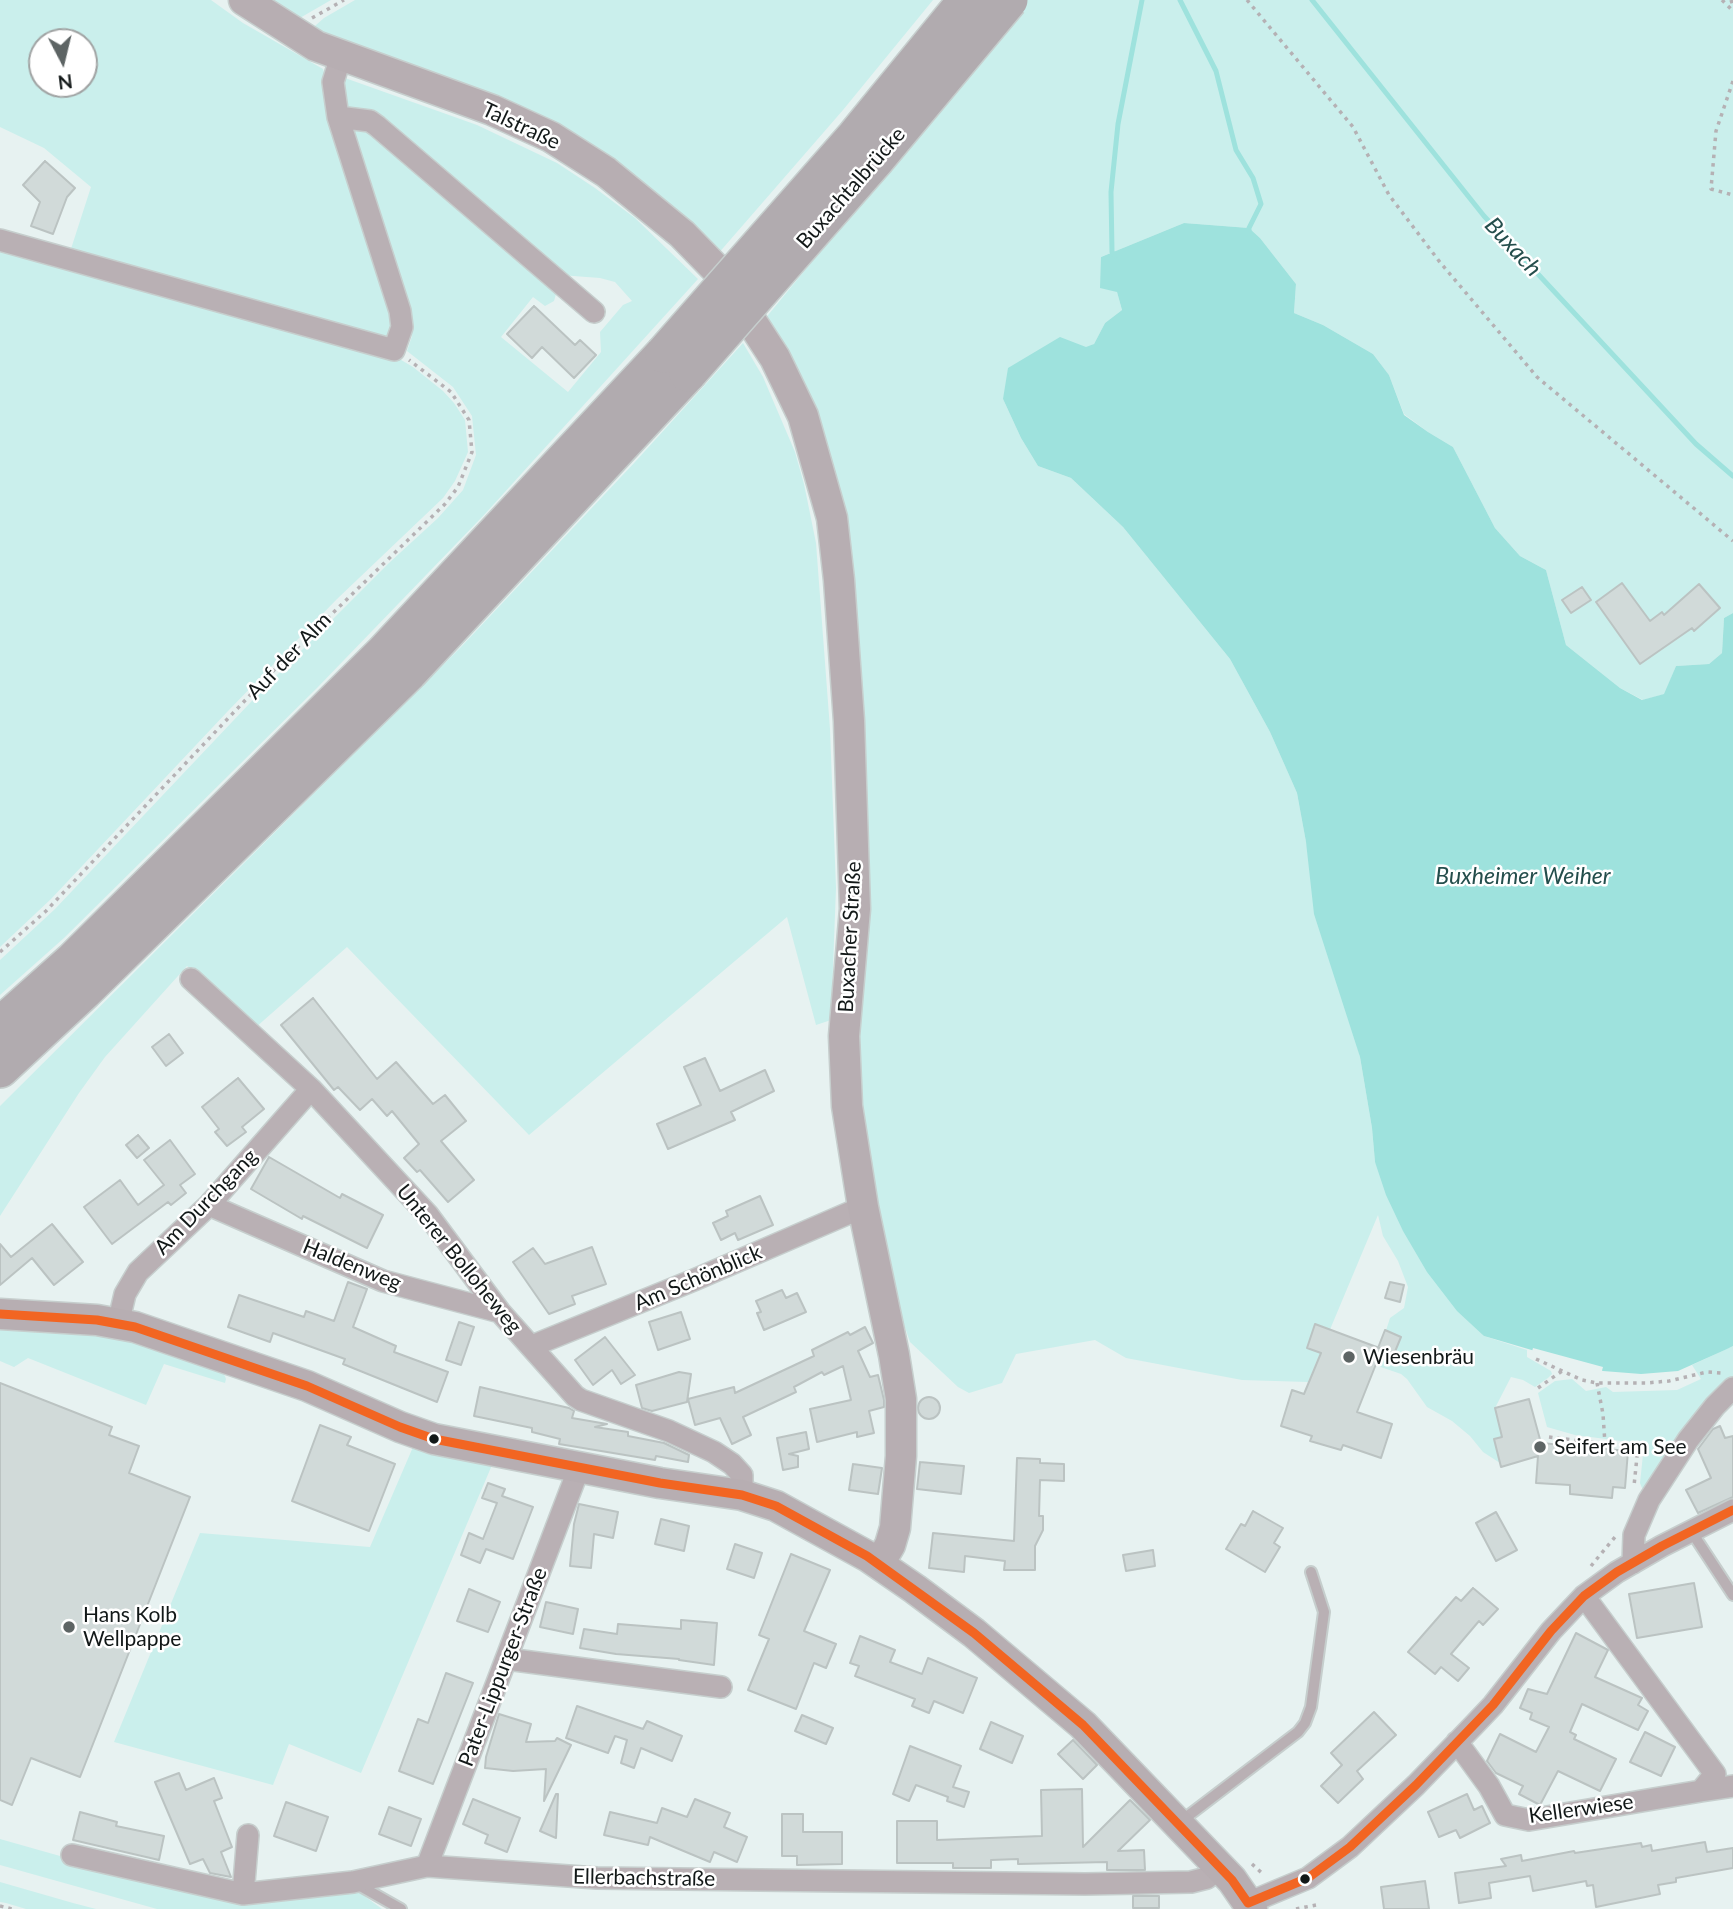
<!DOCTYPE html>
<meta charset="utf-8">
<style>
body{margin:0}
#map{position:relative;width:1733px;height:1909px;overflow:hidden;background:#e7f2f1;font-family:Lato,sans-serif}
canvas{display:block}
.north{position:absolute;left:28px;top:28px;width:70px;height:70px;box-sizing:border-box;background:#fff;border:2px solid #a0a3a3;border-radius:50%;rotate:173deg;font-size:19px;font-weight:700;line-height:28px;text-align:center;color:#121818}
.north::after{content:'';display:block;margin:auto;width:24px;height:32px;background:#5d6464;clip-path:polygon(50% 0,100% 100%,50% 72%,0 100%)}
</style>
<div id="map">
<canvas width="1733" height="1909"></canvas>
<div class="north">N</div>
</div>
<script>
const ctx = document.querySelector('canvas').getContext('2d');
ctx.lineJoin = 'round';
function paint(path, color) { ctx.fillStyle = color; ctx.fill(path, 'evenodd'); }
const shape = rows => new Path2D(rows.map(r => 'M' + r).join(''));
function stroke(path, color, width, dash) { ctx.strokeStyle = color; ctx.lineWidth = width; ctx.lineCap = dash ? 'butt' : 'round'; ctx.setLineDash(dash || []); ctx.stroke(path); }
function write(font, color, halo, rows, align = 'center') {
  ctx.font = font + ' Lato,sans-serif'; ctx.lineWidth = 5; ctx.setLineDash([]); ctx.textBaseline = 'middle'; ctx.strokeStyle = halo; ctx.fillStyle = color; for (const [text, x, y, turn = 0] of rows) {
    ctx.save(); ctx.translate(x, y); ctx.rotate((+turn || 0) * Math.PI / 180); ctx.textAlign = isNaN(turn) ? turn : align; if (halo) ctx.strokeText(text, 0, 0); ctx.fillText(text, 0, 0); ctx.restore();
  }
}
paint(shape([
 [0,0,211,0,243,23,323,69,396,314,390,334,383,339,69,255,91,187,44,148,0,127],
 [42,42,84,42,84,84,42,84],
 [260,0,331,0,293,22],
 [355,0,933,0,843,110,717,255,675,214,308,32,324,18],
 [1027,0,1733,0,1733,613,1724,618,1722,653,1709,664,1676,666,1665,694,1643,700,1620,688,1566,645,1546,570,1520,556,1495,528,1453,447,1428,432,1404,414,1389,375,1373,354,1323,325,1294,313,1296,284,1260,238,1249,228,1184,223,1101,257,1117,292,1122,310,1105,323,1094,344,1003,399,1021,438,1038,466,1071,478,1123,527,1230,659,1270,732,1297,793,1306,842,1360,1057,1372,1128,1375,1162,1484,1336,1527,1350,1527,1357,1551,1371,1552,1374,1548,1378,1535,1387,1523,1380,1511,1377,1495,1408,1502,1437,1494,1439,1500,1463,1483,1452,1470,1436,1452,1421,1427,1407,1407,1379,1401,1374,1375,1365,1390,1318,1404,1308,1408,1287,1398,1261,1383,1236,1378,1215,1308,1382,1242,1380,1126,1358,1095,1340,1016,1354,1002,1383,969,1393,958,1387,910,1342,901,1316,859,1125,852,595,764,320],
 [345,78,477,125,557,163,595,188,635,218,698,279,484,515,317,688,64,938,0,995,0,960,55,909,267,685,389,563,438,518,463,490,476,455,472,416,453,387,407,351,412,336,404,303,350,128,373,130,535,270,535,276,551,287,556,294,554,301,545,306,533,297,501,337,568,392,601,352,600,332,623,305,632,301,615,282,600,278,560,275,345,107,340,95],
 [0,244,391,354,413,367,443,391,454,403,465,420,468,452,455,481,443,498,337,599,228,711,51,899,0,947],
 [743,343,763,377,795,452,804,484,816,543,830,729,836,888,831,1020,816,1025,787,917,529,1135,347,947,255,1028,187,966,105,1057,79,1093,0,1216,0,1106,460,648,635,462],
 [0,1327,41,1333,111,1334,221,1366,226,1379,225,1383,164,1364,146,1405,28,1358,14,1367,0,1361],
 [1733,1346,1733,1376,1712,1396,1646,1488,1642,1488,1640,1483,1644,1445,1641,1441,1629,1442,1575,1435,1547,1427,1538,1393,1555,1381,1572,1379,1586,1391,1606,1387,1613,1392,1677,1390,1701,1379,1692,1365],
 [413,1447,492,1465,361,1773,289,1744,273,1785,114,1742,200,1533,370,1547],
 [0,1839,120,1873,355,1889,382,1909,157,1909,0,1865],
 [0,1882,73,1903,96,1909,26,1909,6,1903,0,1902]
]), '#caefec');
paint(shape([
 [1184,223,1249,228,1260,238,1296,284,1294,313,1323,325,1373,354,1389,375,1404,415,1428,432,1453,447,1495,528,1520,556,1546,570,1566,645,1620,688,1642,700,1664,694,1676,666,1709,664,1722,653,1724,618,1733,613,1733,1346,1727,1349,1678,1371,1641,1374,1603,1371,1484,1336,1457,1311,1427,1272,1403,1231,1386,1195,1375,1162,1372,1128,1360,1057,1314,914,1306,842,1297,793,1270,732,1230,659,1123,527,1071,478,1038,466,1021,438,1003,399,1008,368,1060,337,1086,347,1094,344,1105,323,1122,310,1117,292,1100,288,1101,257]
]), '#9ee2dd');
paint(shape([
 [1533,1348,1603,1367,1601,1374,1531,1355]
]), '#e7f2f1');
stroke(shape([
 [1180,0,1216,71,1236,150,1253,178,1261,204,1249,228,1249,233],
 [1312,0,1484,216,1696,444,1733,476],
 [1115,256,1112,252,1111,192,1118,124,1142,0]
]), '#9ee2dd', 5);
const building = shape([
 [45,161,75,188,67,197,53,234,31,226,40,202,23,185,45,161],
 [534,306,575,345,580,340,596,355,574,378,542,347,532,358,507,334,534,306],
 [1622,583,1650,621,1662,612,1664,615,1699,584,1720,608,1694,631,1692,628,1640,664,1596,602,1622,583],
 [1582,587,1591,600,1571,613,1562,600,1582,587],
 [313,998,377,1079,396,1062,433,1104,445,1095,466,1121,441,1141,474,1180,448,1202,420,1170,417,1172,404,1158,419,1144,392,1111,387,1116,372,1099,360,1110,338,1087,334,1090,281,1025,313,998],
 [169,1034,183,1053,166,1066,152,1047,169,1034],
 [705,1058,720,1091,765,1070,774,1091,731,1112,735,1120,668,1149,657,1124,701,1105,684,1067,705,1058],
 [238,1078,264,1109,242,1127,246,1132,227,1146,215,1132,219,1129,202,1107,238,1078],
 [138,1135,149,1148,137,1158,126,1145,138,1135],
 [170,1140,195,1174,180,1185,186,1193,171,1205,168,1202,112,1244,84,1207,120,1180,138,1205,164,1185,144,1160,170,1140],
 [269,1157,340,1198,342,1194,383,1215,367,1248,303,1216,302,1219,251,1189,269,1157],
 [760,1196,773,1225,738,1240,735,1233,721,1240,713,1223,728,1216,726,1211,760,1196],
 [52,1224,83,1262,54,1285,32,1258,0,1285,0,1244,11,1257,52,1224],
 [592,1247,606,1284,572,1296,575,1304,549,1314,513,1262,533,1248,545,1264,592,1247],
 [348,1282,367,1289,353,1327,396,1346,394,1352,448,1372,437,1402,343,1364,345,1359,273,1333,270,1342,228,1327,239,1295,304,1317,306,1311,334,1321,348,1282],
 [1390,1282,1404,1285,1400,1302,1385,1298,1390,1282],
 [782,1290,786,1298,797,1293,806,1312,764,1330,757,1313,761,1312,756,1301,782,1290],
 [681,1312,690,1339,658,1350,649,1322,681,1312],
 [459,1322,474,1327,461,1365,446,1360,459,1322],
 [1315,1324,1382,1349,1357,1412,1392,1424,1381,1458,1343,1445,1341,1450,1310,1441,1312,1436,1281,1426,1292,1390,1304,1394,1321,1353,1307,1348,1315,1324],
 [865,1327,873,1343,858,1351,870,1377,878,1375,884,1400,884,1407,869,1411,874,1433,857,1437,857,1432,817,1442,810,1409,851,1400,843,1366,824,1375,822,1372,794,1387,796,1392,743,1417,751,1435,732,1444,720,1418,695,1425,688,1399,734,1387,735,1393,814,1356,812,1350,848,1332,850,1335,865,1327],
 [1385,1330,1401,1337,1394,1354,1378,1348,1385,1330],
 [605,1337,635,1375,621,1384,612,1370,593,1385,575,1360,605,1337],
 [679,1372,691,1374,687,1402,652,1411,642,1408,636,1385,679,1372],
 [0,1383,112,1427,109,1435,139,1446,129,1473,190,1497,80,1777,31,1758,12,1805,0,1800,0,1383],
 [480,1387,569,1408,574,1411,572,1418,607,1424,595,1427,628,1432,628,1436,664,1443,689,1455,688,1462,656,1456,655,1460,559,1444,560,1439,532,1432,532,1428,474,1416,480,1387],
 '918 1408a11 11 0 1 1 22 0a11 11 0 1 1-22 0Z',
 [1529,1399,1541,1443,1628,1451,1625,1488,1613,1487,1612,1498,1570,1494,1570,1485,1536,1483,1538,1456,1501,1467,1494,1439,1502,1437,1495,1408,1529,1399],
 [320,1425,351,1437,347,1445,395,1464,369,1531,292,1501,320,1425],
 [1720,1426,1725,1438,1733,1436,1733,1497,1698,1513,1686,1490,1711,1478,1698,1449,1713,1429,1720,1426],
 [806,1432,809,1449,789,1454,798,1456,798,1467,783,1470,777,1438,806,1432],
 [1017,1458,1040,1459,1040,1463,1064,1464,1064,1481,1040,1480,1039,1516,1043,1516,1043,1530,1035,1546,1035,1570,1004,1570,1005,1561,965,1556,964,1572,929,1568,933,1533,1014,1541,1017,1458],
 [920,1462,964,1466,961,1494,917,1489,920,1462],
 [853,1464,882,1468,878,1494,849,1490,853,1464],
 [488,1483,505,1489,502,1496,533,1507,513,1559,486,1549,480,1563,461,1555,469,1533,483,1539,497,1503,482,1498,488,1483],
 [579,1504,618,1512,613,1538,594,1534,591,1568,570,1566,574,1524,579,1504],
 [1253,1511,1283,1528,1274,1543,1280,1547,1265,1572,1226,1549,1241,1524,1245,1526,1253,1511],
 [1496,1512,1517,1550,1496,1561,1476,1523,1496,1512],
 [661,1519,689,1526,684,1551,655,1544,661,1519],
 [735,1544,762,1553,754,1578,727,1569,735,1544],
 [1153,1550,1155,1566,1126,1571,1123,1555,1153,1550],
 [791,1554,830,1570,804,1631,836,1644,826,1668,814,1663,796,1709,748,1690,769,1639,759,1635,791,1554],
 [1694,1583,1702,1627,1637,1638,1629,1594,1694,1583],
 [1473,1588,1498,1609,1483,1625,1479,1621,1451,1654,1469,1668,1458,1681,1441,1667,1435,1674,1408,1652,1456,1597,1461,1601,1473,1588],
 [469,1589,500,1602,488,1632,457,1621,469,1589],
 [546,1602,578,1609,573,1634,540,1627,546,1602],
 [681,1620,717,1623,714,1665,679,1660,679,1659,616,1654,580,1648,584,1629,617,1634,618,1624,681,1629,681,1620],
 [1576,1633,1608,1650,1595,1677,1642,1698,1638,1705,1648,1711,1638,1730,1582,1704,1570,1732,1576,1735,1574,1739,1616,1759,1600,1791,1558,1771,1540,1805,1519,1794,1523,1786,1496,1773,1487,1761,1500,1734,1536,1752,1549,1727,1530,1719,1532,1713,1520,1708,1528,1689,1547,1694,1576,1633],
 [860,1636,895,1650,890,1662,922,1674,928,1658,977,1678,963,1713,934,1701,929,1713,912,1706,915,1699,855,1676,859,1666,850,1663,860,1636],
 [446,1673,473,1683,433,1784,399,1771,418,1719,428,1723,446,1673],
 [577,1706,643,1729,647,1721,682,1736,672,1761,641,1748,634,1768,621,1763,627,1740,615,1736,608,1753,566,1738,577,1706],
 [1374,1712,1396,1735,1357,1771,1363,1779,1338,1803,1321,1786,1342,1765,1331,1753,1374,1712],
 [499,1714,531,1724,526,1742,555,1741,557,1738,571,1745,544,1801,546,1769,513,1771,485,1768,486,1757,499,1714],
 [802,1715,833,1728,826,1744,795,1731,802,1715],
 [991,1722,1023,1736,1012,1763,980,1749,991,1722],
 [1645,1732,1675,1747,1661,1776,1630,1762,1645,1732],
 [1073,1740,1097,1765,1083,1779,1058,1754,1073,1740],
 [910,1746,961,1766,953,1787,969,1792,964,1807,947,1801,948,1797,916,1785,909,1801,893,1794,910,1746],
 [179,1773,186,1790,214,1778,222,1798,214,1801,232,1847,221,1852,231,1877,210,1873,203,1859,190,1864,155,1782,179,1773],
 [1082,1789,1083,1847,1130,1800,1150,1820,1118,1851,1144,1850,1145,1870,1107,1870,1107,1862,1018,1864,1018,1859,991,1860,991,1868,953,1868,953,1863,897,1863,897,1821,937,1821,937,1840,1042,1836,1041,1790,1082,1789],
 [556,1794,558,1794,556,1838,540,1831,556,1794],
 [1467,1794,1474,1810,1482,1806,1490,1823,1460,1838,1456,1830,1439,1837,1428,1812,1467,1794],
 [473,1799,520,1818,507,1852,485,1843,488,1835,463,1824,473,1799],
 [695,1799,730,1813,724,1827,747,1837,737,1862,714,1852,710,1862,650,1837,648,1845,604,1835,610,1812,657,1823,662,1808,687,1817,695,1799],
 [286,1802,328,1817,316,1851,274,1836,286,1802],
 [389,1807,421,1819,411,1846,379,1834,389,1807],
 [80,1812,117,1822,116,1826,164,1836,159,1860,73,1840,80,1812],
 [782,1814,803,1814,803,1832,842,1832,842,1864,797,1865,797,1856,782,1856,782,1814],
 [1705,1842,1707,1852,1733,1848,1733,1868,1676,1878,1676,1882,1658,1885,1660,1894,1596,1907,1593,1885,1587,1886,1586,1881,1533,1891,1530,1876,1489,1883,1491,1898,1459,1903,1455,1873,1506,1866,1501,1859,1521,1855,1522,1861,1574,1851,1575,1853,1641,1843,1642,1847,1651,1845,1652,1851,1705,1842],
 [1425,1881,1429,1909,1384,1909,1381,1887,1425,1881],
 [1133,1896,1159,1896,1159,1908,1133,1908,1133,1896]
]);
paint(building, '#d1dad9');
stroke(building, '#bbc3c2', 2);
const lane = shape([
 [1691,1531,1733,1595],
 [1180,1822,1298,1732,1305,1723,1311,1707,1324,1612,1311,1572],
 [355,1883,401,1909]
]);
const street = shape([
 [338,117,370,121,377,126,594,312],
 [0,240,394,350,402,327,400,311,338,117,333,82,341,56],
 [191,979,311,1089,428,1215,500,1312,575,1396,581,1400,669,1431,714,1452,732,1464,742,1475,742,1495],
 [209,1205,383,1281,500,1312],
 [118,1324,125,1294,138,1272,209,1205,311,1089],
 [532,1346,694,1280,863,1207],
 [1633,1563,1634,1535,1649,1500,1688,1440,1715,1406,1733,1388],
 [507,1659,721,1687],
 [1457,1742,1489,1786,1505,1815,1529,1820,1701,1791,1715,1774,1584,1596],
 [1701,1791,1733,1786],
 [72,1855,243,1894,353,1882,427,1866,597,1878,1085,1884,1191,1882,1207,1878,1220,1868],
 [427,1866,579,1468],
 [243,1894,248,1835],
 [1248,1903,1308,1878,1350,1847,1416,1785,1474,1725,1493,1705,1551,1631,1584,1596,1617,1572,1662,1546,1733,1510]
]);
const secondary = shape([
 [244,0,316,46,492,110,551,137,606,172,682,234,720,273,775,358,803,416,832,518,839,580,849,721,855,909,844,1036,847,1106,863,1207,894,1355,901,1399,901,1456,895,1528,890,1545,879,1564],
 [0,1314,97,1320,135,1327,307,1386,400,1427,434,1439,660,1483,742,1495,776,1506,867,1556,915,1589,974,1633,1083,1725,1232,1880,1252,1909]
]);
const highway = shape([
 [0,1026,74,960,384,653,664,354],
 [0,1069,84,991,409,672,688,373]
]);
stroke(lane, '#c6cecd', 14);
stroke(street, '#c6cecd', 24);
stroke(secondary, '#c6cecd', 33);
stroke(highway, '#c6cecd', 40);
stroke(shape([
 [1247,0,1353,127,1389,195,1439,261,1537,377,1733,541],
 [1722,0,1733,11],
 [1731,0,1733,6],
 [312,18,344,0],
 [1733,81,1716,131,1711,189,1733,195],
 [0,952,46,911,270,674,445,504,458,487,472,452,469,420,451,392,409,360],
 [1536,1359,1582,1380,1597,1383,1646,1383,1669,1381,1707,1372,1721,1373],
 [1597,1383,1603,1414,1605,1444,1638,1447,1634,1486],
 [1538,1388,1562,1371],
 [1549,1437,1605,1444],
 [1591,1566,1615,1537],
 [1252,1864,1264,1875],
 [0,1906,12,1909],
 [1296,1909,1316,1905]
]), '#b5b1b4', 3.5, [3.5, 5]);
stroke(lane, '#b9b0b4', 10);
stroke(street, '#b9b0b4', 21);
stroke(secondary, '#b7aeb2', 30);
stroke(highway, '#b1abaf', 37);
const highwayBridge = shape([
 [664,354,855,137,967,0],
 [688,373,877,158,1009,0]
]);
stroke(highwayBridge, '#c6cecd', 40, []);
stroke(highwayBridge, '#b1abaf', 37);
stroke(shape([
 [0,1314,97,1320,135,1327,307,1386,400,1427,434,1439,660,1483,742,1495,776,1506,867,1556,974,1633,1083,1725,1232,1880,1248,1903,1308,1878,1350,1847,1416,1785,1493,1705,1551,1631,1584,1596,1617,1572,1662,1546,1733,1510]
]), '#f26522', 9);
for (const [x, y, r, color] of [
 [1349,1357,7,"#5d6464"],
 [434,1439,6,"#121818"],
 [1540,1447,7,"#5d6464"],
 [69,1627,7,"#5d6464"],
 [1305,1879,6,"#121818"]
]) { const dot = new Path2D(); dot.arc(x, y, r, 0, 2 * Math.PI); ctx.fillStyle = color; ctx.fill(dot); stroke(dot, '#fff', 2.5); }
write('21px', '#121818', '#fff', [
 ["Talstraße",521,126,25],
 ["Buxachtalbrücke",851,188,-49],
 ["Auf der Alm",289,656,-46],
 ["Buxacher Straße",850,937,-87],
 ["Am Durchgang",206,1202,-46],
 ["Unterer Bolloheweg",459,1259,51],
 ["Haldenweg",352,1265,22],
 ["Am Schönblick",698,1278,-23],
 ["Pater-Lippurger-Straße",503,1667,-69],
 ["Kellerwiese",1581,1809,-8],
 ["Ellerbachstraße",644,1878,1]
]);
write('21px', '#121818', '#fff', [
 ["Wiesenbräu",1363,1357],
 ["Seifert am See",1554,1447],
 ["Hans Kolb",83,1615],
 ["Wellpappe",83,1639]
], 'left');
write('italic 23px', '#244e4c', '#fff', [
 ["Buxach",1513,247,47],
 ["Buxheimer Weiher",1523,877]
]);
</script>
